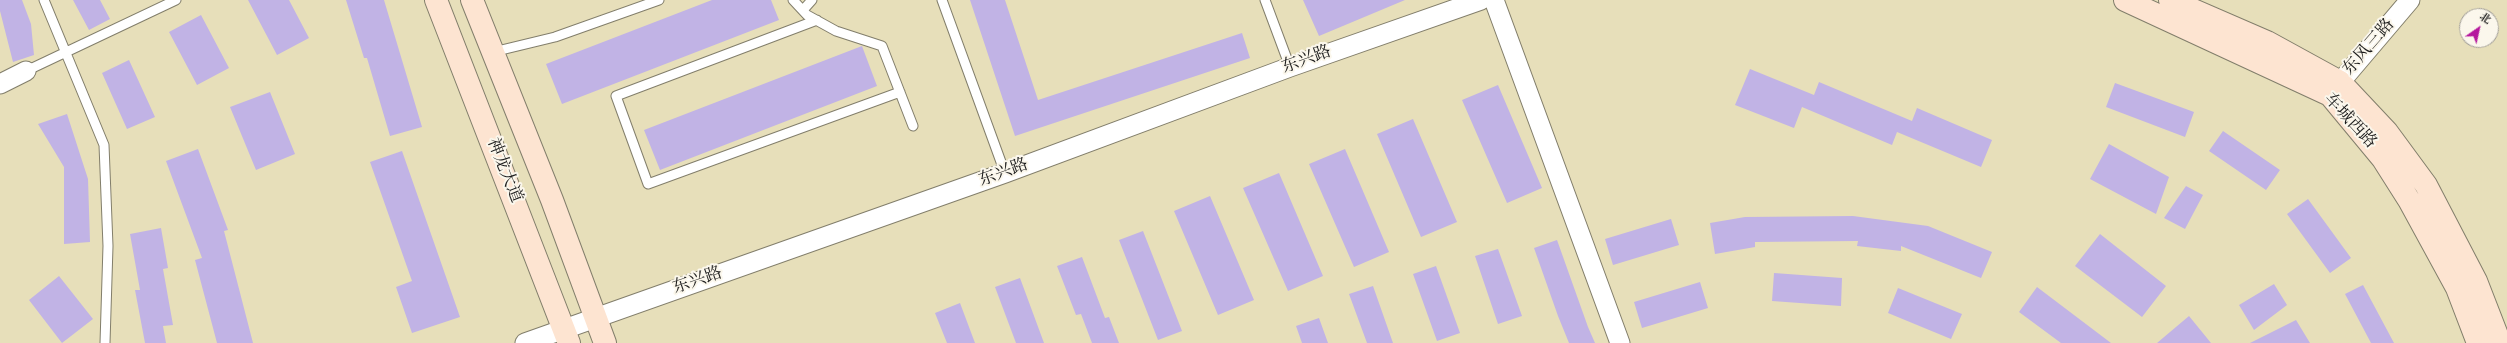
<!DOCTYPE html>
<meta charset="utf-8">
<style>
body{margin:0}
#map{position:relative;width:2507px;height:343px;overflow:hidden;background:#e7dfba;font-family:"Sorts Mill Goudy","Noto Serif SC",serif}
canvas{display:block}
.north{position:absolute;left:2459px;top:8px;width:40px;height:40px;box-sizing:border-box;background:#fbf7ec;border:1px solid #a29f99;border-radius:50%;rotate:34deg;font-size:11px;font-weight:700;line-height:16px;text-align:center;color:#1c1c1c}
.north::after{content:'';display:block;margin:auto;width:14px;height:18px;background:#b5179e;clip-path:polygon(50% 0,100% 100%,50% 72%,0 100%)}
</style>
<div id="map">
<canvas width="2507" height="343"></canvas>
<div class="north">北</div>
</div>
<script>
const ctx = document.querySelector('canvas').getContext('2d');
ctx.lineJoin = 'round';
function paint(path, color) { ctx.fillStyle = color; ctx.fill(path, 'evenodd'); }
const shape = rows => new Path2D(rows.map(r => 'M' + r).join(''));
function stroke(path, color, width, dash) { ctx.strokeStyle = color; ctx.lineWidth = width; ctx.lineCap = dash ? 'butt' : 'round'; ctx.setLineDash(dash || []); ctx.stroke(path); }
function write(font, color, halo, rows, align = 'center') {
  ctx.font = font + ' "Sorts Mill Goudy","Noto Serif SC",serif'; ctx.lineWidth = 4; ctx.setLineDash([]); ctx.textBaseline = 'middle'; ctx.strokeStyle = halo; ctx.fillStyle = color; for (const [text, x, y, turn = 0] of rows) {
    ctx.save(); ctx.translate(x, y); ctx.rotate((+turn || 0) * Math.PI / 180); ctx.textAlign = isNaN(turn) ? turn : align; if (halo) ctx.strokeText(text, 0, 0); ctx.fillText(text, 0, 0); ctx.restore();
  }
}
paint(shape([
 [0,0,22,0,31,24,34,55,13,62,0,11],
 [73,0,100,0,110,19,89,30],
 [248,0,289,0,309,38,277,55],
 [346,0,384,0,422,127,390,136,367,58,364,58],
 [712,0,771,0,779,20,562,104,546,64],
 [970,0,1005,0,1038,100,1242,33,1250,58,1015,136],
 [1303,0,1405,0,1319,36],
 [201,15,229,68,197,85,169,32],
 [862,46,877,86,660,170,644,130],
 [129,60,155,117,127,129,102,73],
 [1750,69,1814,95,1819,82,1912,121,1917,108,1992,140,1981,167,1897,132,1892,145,1802,107,1794,128,1735,105],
 [2115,83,2194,112,2185,137,2106,107],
 [1498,85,1542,188,1507,203,1462,100],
 [270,92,295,154,256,170,230,107],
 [67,114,88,179,90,242,64,244,64,167,38,124],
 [1413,119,1457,222,1421,237,1377,134],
 [2223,131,2280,170,2266,190,2209,151],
 [2109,144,2169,177,2156,214,2090,179],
 [198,149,228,230,224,231,253,343,217,343,195,260,202,258,166,161],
 [1345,149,1389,252,1354,267,1309,164],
 [402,151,460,317,412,333,396,287,412,281,370,162],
 [1279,173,1323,276,1288,291,1243,188],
 [2186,186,2203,195,2185,229,2164,218],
 [1210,196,1254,300,1218,315,1174,211],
 [2308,199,2351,258,2330,273,2287,214],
 [1853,216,1928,226,1992,252,1981,278,1901,246,1901,251,1857,246,1858,241,1755,242,1755,247,1715,254,1710,223,1745,217],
 [1671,219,1679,245,1613,265,1605,239],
 [161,228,168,268,163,269,173,325,163,326,166,343,145,343,135,290,140,290,130,234],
 [1143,231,1182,331,1158,340,1119,240],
 [2100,234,2166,286,2142,317,2075,266],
 [1557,240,1588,327,1595,343,1569,343,1558,316,1534,248],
 [1498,249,1522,316,1498,324,1475,256],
 [1082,257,1105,318,1109,317,1119,343,1092,343,1081,314,1076,315,1057,266],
 [1436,266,1460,333,1437,341,1413,274],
 [1774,273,1842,278,1841,306,1772,301],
 [59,276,93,319,62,343,29,300],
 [1020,278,1044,343,1016,343,995,287],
 [1700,282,1708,308,1642,328,1634,302],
 [2274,284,2287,305,2254,330,2239,305],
 [2363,285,2394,343,2371,343,2345,294],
 [1373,286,1393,343,1367,343,1349,294],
 [2037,287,2111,343,2061,343,2019,312],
 [1898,288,1962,314,1951,339,1888,313],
 [960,303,975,343,947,343,935,313],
 [2189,316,2211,343,2157,343],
 [1319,318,1328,343,1302,343,1296,326],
 [2296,320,2310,343,2250,343]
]), '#c1b3e5');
const lane = shape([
 [44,0,104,145,108,246,105,343],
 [793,0,807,15,836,31,882,46,913,126],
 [942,0,1005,173],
 [1265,0,1290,67],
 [803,10,812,0],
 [817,20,616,96,648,184,900,92],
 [493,52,555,37,659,0],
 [26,71,176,0]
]);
const street = shape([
 [1494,0,1620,343],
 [0,84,26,71],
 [2331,93,2410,0],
 [525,343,1005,173,1290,67,1481,0]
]);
const secondary = shape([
 [436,0,569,343],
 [472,0,552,200,605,343],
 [2125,0,2330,95,2383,159,2409,200,2457,288,2478,343],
 [2170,0,2267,42,2340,82,2387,132,2426,185,2476,281,2500,343]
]);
stroke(lane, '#827e6b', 11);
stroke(street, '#827e6b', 21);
stroke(secondary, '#827e6b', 24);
stroke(lane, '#fff', 9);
stroke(street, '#fff', 19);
stroke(secondary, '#fde4d1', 22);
write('17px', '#1c1c1c', '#fbf7ec', [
 ["东风三路",2370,48,-49],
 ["东兴路",1307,61,-20],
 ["车城西路",2349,122,47],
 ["神龙大道",503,171,68],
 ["东兴路",1004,174,-20],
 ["东兴路",698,282,-19]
]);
</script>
